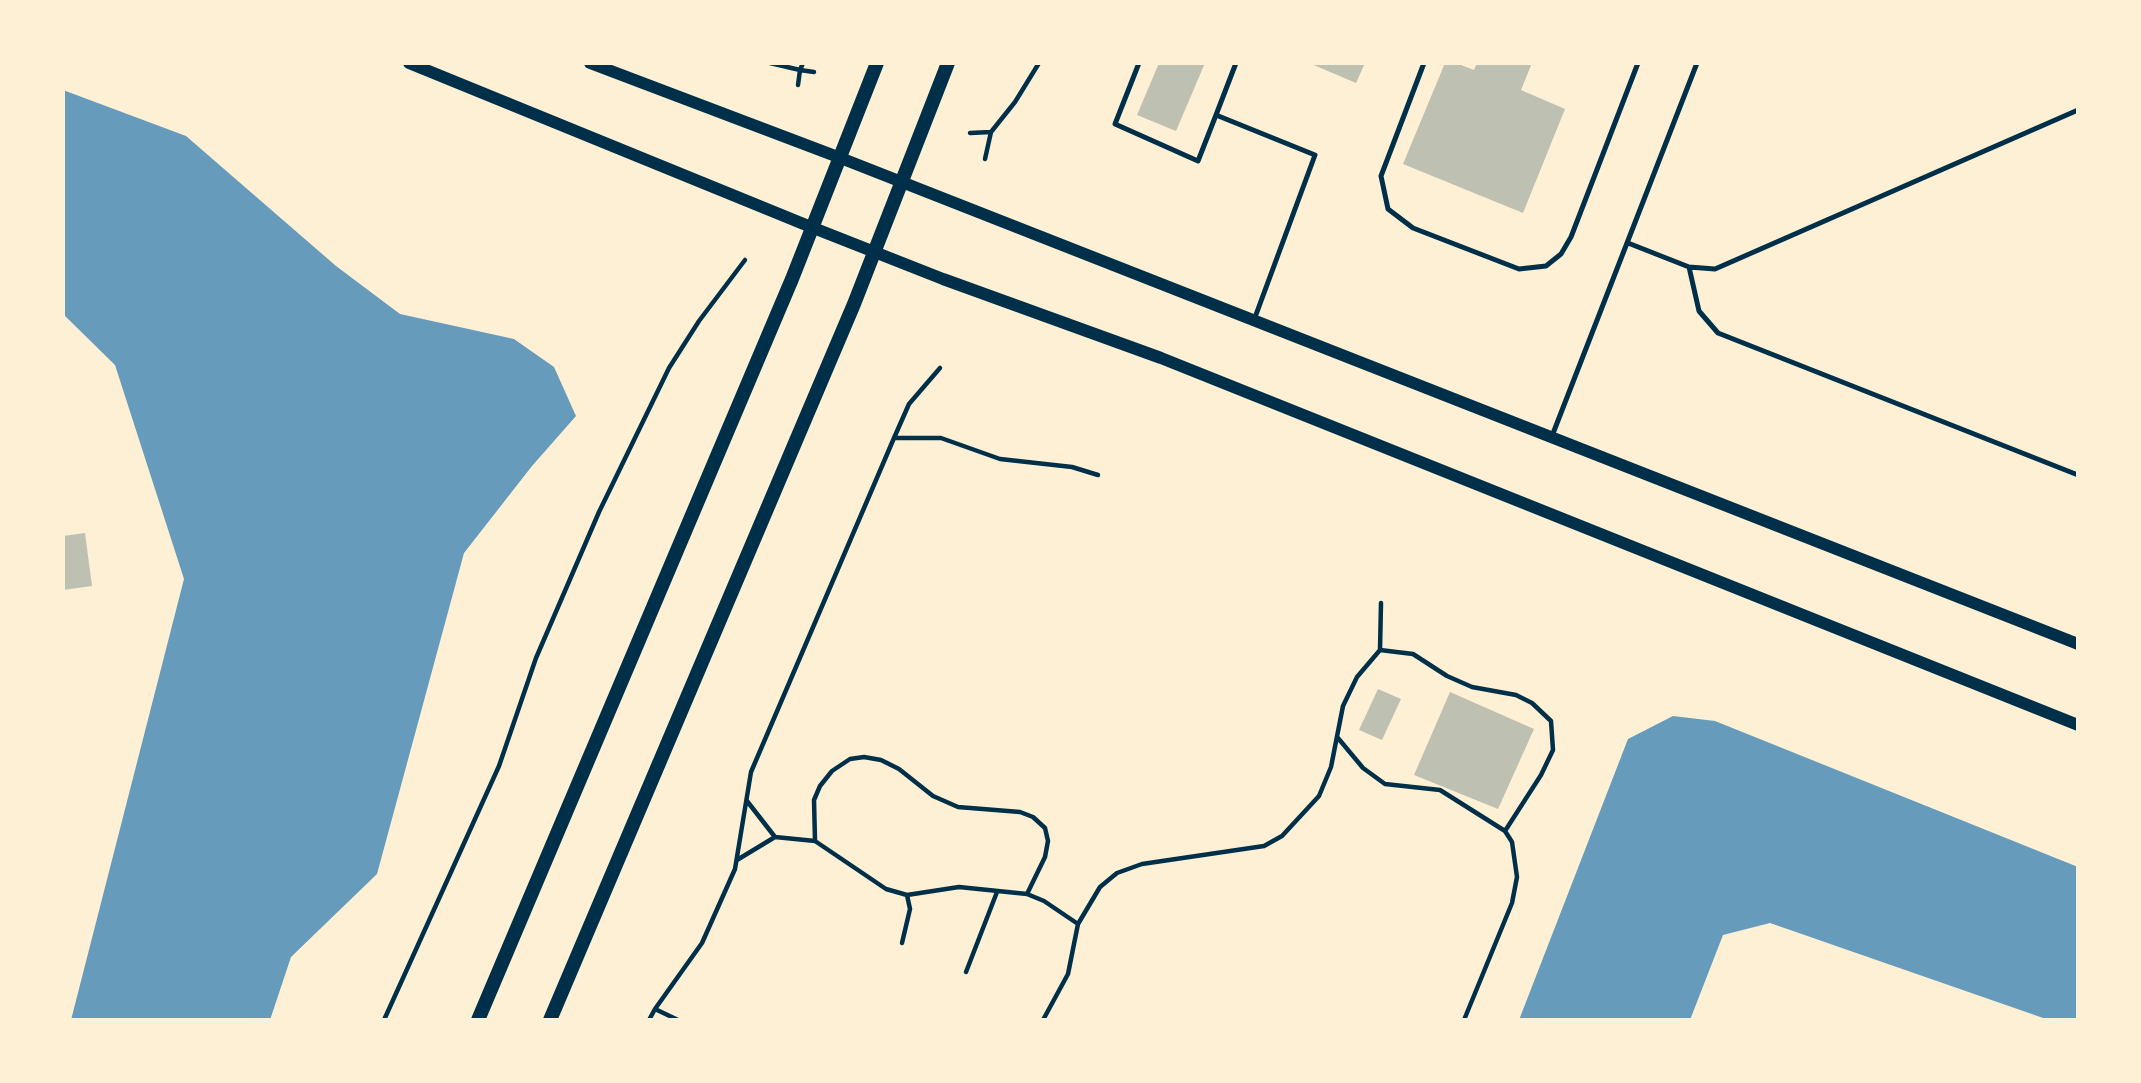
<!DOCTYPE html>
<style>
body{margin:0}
#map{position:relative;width:2141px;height:1083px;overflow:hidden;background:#fdf0d5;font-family:Quicksand,sans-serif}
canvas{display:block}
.frame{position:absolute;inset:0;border:65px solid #fdf0d5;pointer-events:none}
</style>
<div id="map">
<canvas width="2141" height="1083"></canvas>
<div class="frame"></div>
</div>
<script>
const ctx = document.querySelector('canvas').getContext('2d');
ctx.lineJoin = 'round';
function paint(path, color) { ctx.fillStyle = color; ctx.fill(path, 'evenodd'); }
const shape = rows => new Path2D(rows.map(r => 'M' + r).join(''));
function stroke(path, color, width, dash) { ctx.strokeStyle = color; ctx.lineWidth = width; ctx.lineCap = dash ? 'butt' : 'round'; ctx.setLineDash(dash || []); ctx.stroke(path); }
paint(shape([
 [63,90,186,136,336,266,400,314,514,339,554,367,576,416,532,466,464,553,377,874,291,957,270,1020,71,1020,184,579,115,365,63,314],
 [1673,716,1715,721,2078,867,2078,1020,2049,1020,1770,923,1723,935,1690,1020,1519,1020,1628,739]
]), '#669bbc');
paint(shape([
 [1159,63,1205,63,1176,131,1137,115],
 [1309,63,1365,63,1356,83],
 [1445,63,1456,63,1474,70,1477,63,1532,63,1521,90,1565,109,1523,213,1403,164],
 [85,533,92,586,63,590,63,536],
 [1378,689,1401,699,1382,740,1359,730],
 [1450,692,1534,729,1498,809,1414,775]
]), '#bec0b2');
stroke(shape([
 [770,63,800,70,803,63],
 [798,85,800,70,814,72],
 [991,132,1015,102,1039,63],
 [970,133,991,132,985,159],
 [894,438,909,404,940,368],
 [1380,650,1413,654,1447,676,1472,687,1516,695,1532,703,1551,721,1553,750,1541,775,1505,831],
 [1338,738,1363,768,1385,784,1440,790,1505,831,1512,842,1517,877,1512,903,1464,1020],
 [775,837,815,841,886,889,907,895,959,887,1027,894,1044,901,1078,924],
 [815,841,814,800,820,786,832,771,850,759,864,757,881,760,899,769,933,796,958,807,1020,812,1033,817,1045,828,1048,841,1045,857,1027,894],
 [737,860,775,837,747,801],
 [902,943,910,909,907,895],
 [966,972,997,892],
 [384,1020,499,766,536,658,599,512,669,368,699,321,745,260],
 [649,1020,655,1009],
 [678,1020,655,1009,702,943,735,869,751,772,894,438,941,438,1000,459,1072,467,1098,475],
 [1043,1020,1068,974,1078,924,1100,887,1117,873,1142,864,1264,846,1282,836,1319,796,1331,767,1343,706,1357,677,1380,650,1381,603]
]), '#003049', 4.5);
stroke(shape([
 [1139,63,1115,124,1198,161,1216,115],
 [1236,63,1216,115,1315,155,1254,320],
 [1424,63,1381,176,1388,209,1413,228,1519,269,1546,266,1561,254,1571,237,1638,63],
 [1628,243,1689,267,1715,269,2078,110],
 [1689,267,1699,311,1718,333,2078,475],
 [1552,436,1697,63]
]), '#003049', 5);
stroke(shape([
 [409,63,811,227,943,279,1161,358,2078,725],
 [590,63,838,157,2078,644]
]), '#003049', 12);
stroke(shape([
 [478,1020,792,279,877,63],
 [550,1020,854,304,948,63]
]), '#003049', 14);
</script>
